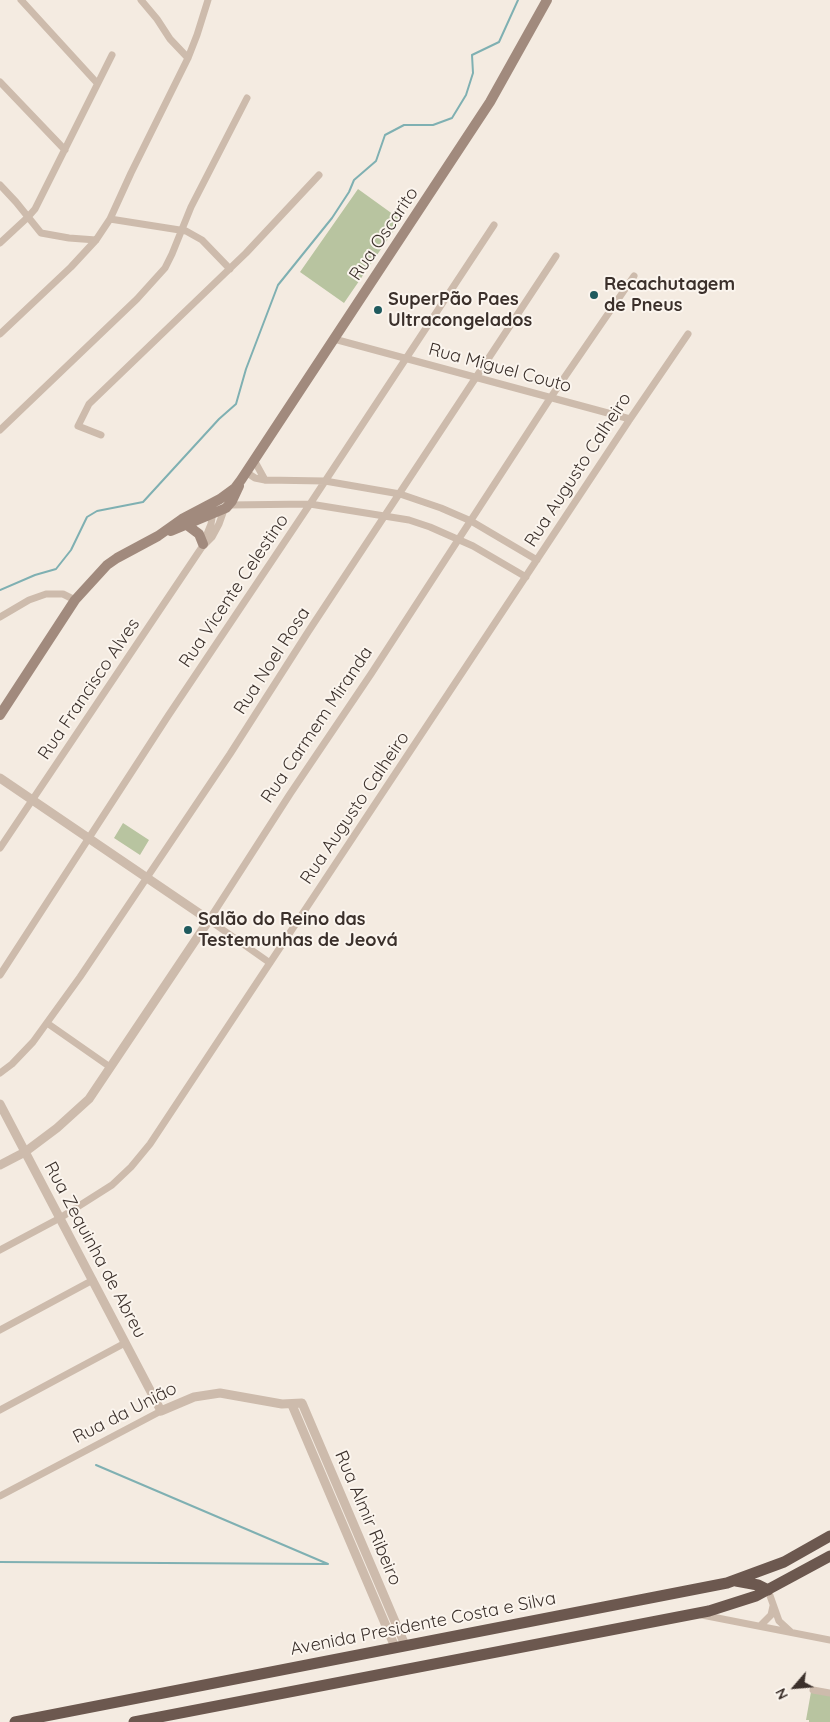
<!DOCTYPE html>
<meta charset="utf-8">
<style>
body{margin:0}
#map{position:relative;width:830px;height:1722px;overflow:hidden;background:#f4ebe1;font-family:Quicksand,sans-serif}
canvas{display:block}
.north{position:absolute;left:770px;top:1662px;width:50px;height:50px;-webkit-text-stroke:4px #fbf5ee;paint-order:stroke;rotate:243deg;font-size:14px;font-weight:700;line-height:20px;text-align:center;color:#3b302b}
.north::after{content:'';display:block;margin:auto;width:18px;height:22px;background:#3b302b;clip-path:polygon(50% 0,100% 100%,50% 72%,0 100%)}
</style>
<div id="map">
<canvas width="830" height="1722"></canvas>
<div class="north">N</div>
</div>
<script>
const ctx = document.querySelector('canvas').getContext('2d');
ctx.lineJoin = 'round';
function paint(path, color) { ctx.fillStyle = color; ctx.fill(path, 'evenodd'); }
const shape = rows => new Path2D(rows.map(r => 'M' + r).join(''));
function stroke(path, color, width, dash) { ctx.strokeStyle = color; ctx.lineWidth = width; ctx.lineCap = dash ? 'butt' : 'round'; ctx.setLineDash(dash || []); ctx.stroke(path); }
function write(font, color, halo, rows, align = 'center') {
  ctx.font = font + ' Quicksand,sans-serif'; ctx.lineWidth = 4; ctx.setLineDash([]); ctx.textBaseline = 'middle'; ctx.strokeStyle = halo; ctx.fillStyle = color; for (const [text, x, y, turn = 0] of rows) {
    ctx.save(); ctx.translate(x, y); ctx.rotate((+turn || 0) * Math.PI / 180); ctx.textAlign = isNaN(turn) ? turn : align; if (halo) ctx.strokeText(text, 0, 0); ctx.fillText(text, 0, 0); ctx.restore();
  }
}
paint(shape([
 [358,189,401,220,344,303,300,272],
 [123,823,149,840,140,855,114,838],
 [811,1692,830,1696,830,1722,809,1722,809,1720,806,1720]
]), '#b8c4a0');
stroke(shape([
 [0,590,35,575,56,569,71,550,87,517,97,511,143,502,219,419,236,404,246,369,278,285,332,218,349,192,354,180,376,161,385,135,404,125,433,125,452,118,466,95,473,73,472,55,499,42,518,0],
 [0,1562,328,1564,96,1465]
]), '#7fb0b2', 2);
stroke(shape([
 [21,0,97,83],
 [141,0,157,19,170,39,188,58],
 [0,82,65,150],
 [0,185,16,202,41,233,69,238,96,240],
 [110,219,186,231,202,240,230,269],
 [0,243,28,217,35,209,112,55],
 [0,334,71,267,96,240,110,219,131,173,188,58,197,35,208,0],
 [334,339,630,419],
 [0,430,137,299,165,268,172,254,191,207,247,98],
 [101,435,78,426,89,404,246,253,319,175],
 [254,460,265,480],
 [246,472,255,478,265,480,325,481,400,494,441,508,471,521,537,560],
 [229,505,310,504,409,520,430,527,473,546,526,577],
 [203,544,211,524,213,512],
 [0,617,29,600,46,594,63,594,75,600],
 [0,848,202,547,212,537,219,524,225,507],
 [270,963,209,920,290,794,371,674,551,397,634,276],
 [0,975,168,716,310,504,494,225],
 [47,1023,110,1067],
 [0,1073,12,1064,33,1042,80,977,230,754,308,632,556,256],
 [0,1250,60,1218,112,1185,131,1167,150,1144,630,419,688,334],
 [0,1330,93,1280],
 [0,1410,125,1343],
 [0,1496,161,1411],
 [768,1590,779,1621,791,1632],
 [702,1615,830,1640],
 [760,1626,771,1615,773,1606],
 [813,1690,830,1693]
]), '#cdbbac', 7);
stroke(shape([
 [0,778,209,920,89,1099,57,1128,25,1152,0,1165],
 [0,1104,161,1411,194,1397,220,1393,282,1404,302,1403,405,1645],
 [292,1405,395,1647]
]), '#cdbbac', 9);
stroke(shape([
 [187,525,199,534,203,544],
 [171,531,226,508,232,501,239,486],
 [0,715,75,600,107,565,117,558,158,536,182,519,220,499,235,488,241,480,490,102,547,0]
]), '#a18a7d', 10);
stroke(shape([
 [736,1581,758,1585,768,1590],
 [15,1722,727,1583,784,1562,830,1536],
 [134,1722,709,1611,756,1596,830,1556]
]), '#6c584f', 11);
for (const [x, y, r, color] of [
 [594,295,5,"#1f5a5e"],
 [378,310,5,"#1f5a5e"],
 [188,930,5,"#1f5a5e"]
]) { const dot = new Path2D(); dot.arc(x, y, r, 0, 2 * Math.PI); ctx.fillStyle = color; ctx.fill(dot); stroke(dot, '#fbf5ee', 2); }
write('18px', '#3b302b', '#fbf5ee', [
 ["Rua Oscarito",384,234,-56],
 ["Rua Miguel Couto",500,368,15],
 ["Rua Augusto Calheiro",578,470,-57],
 ["Rua Vicente Celestino",234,591,-56],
 ["Rua Noel Rosa",272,661,-57],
 ["Rua Francisco Alves",89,689,-56],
 ["Rua Carmem Miranda",317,725,-56],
 ["Rua Augusto Calheiro",355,808,-56],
 ["Rua Zequinha de Abreu",95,1250,62],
 ["Rua da União",125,1413,-27],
 ["Rua Almir Ribeiro",368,1518,67],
 ["Avenida Presidente Costa e Silva",423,1624,-11]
]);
write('bold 18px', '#3b302b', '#fbf5ee', [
 ["Recachutagem",604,285],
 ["de Pneus",604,306],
 ["SuperPão Paes",388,300],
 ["Ultracongelados",388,321],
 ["Salão do Reino das",198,920],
 ["Testemunhas de Jeová",198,941]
], 'left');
</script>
